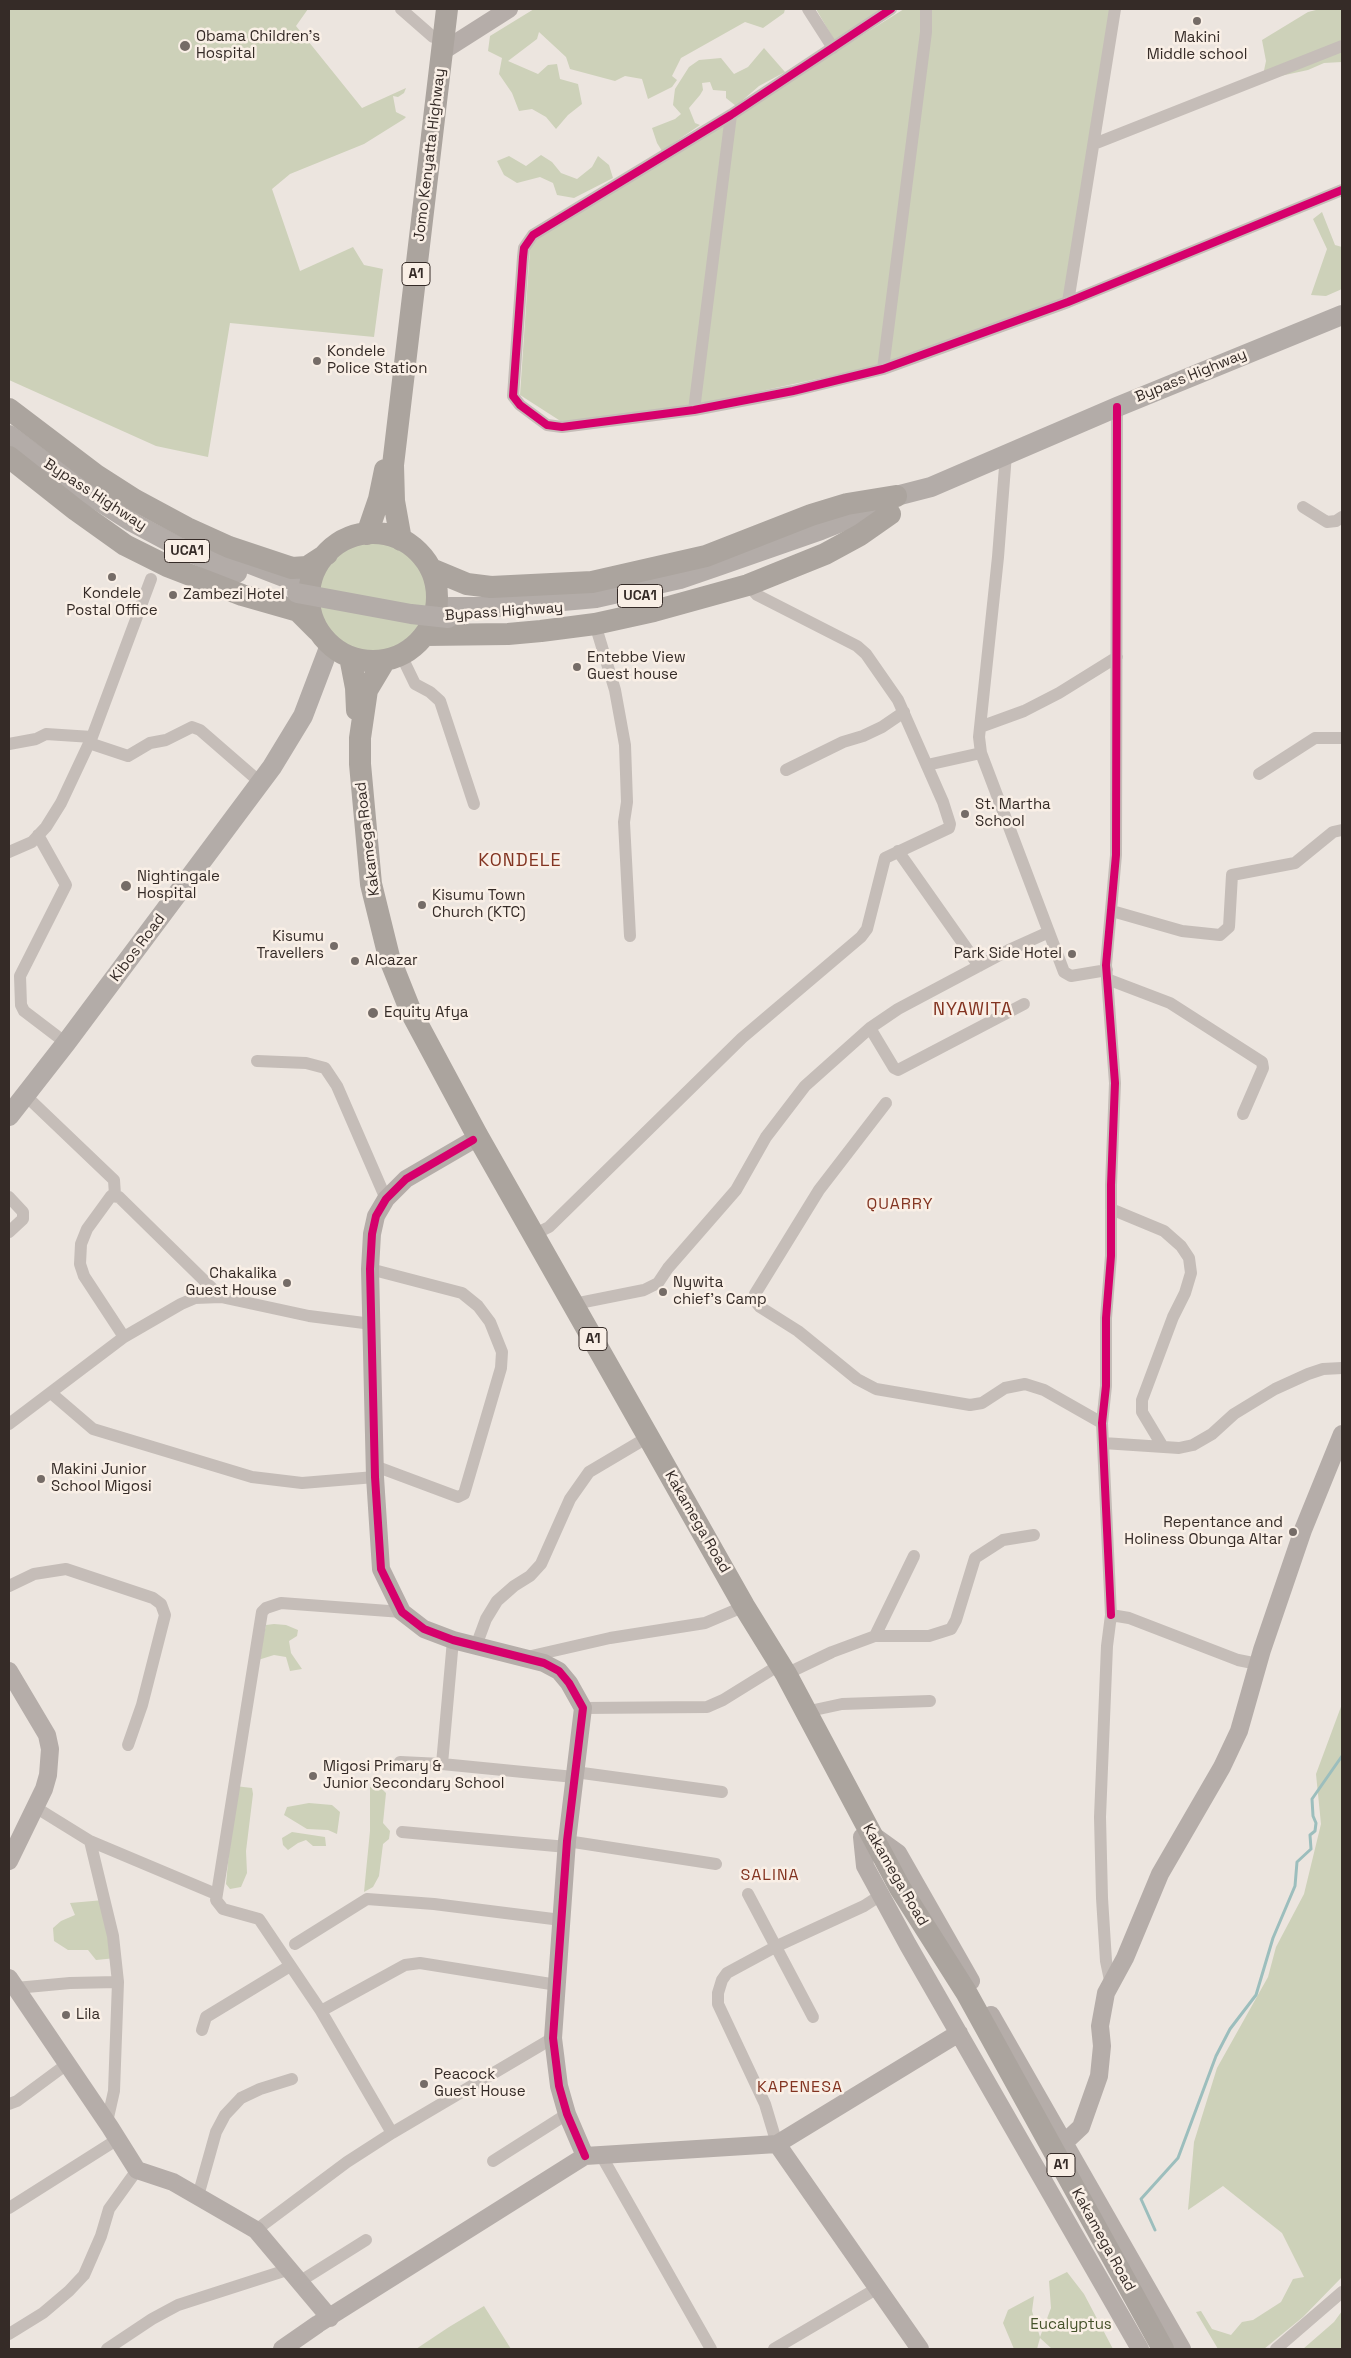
<!DOCTYPE html>
<style>
body{margin:0}
#map{position:relative;width:1351px;height:2358px;overflow:hidden;background:#ece5df;font-family:"Space Grotesk",sans-serif}
canvas{display:block}
.frame{position:absolute;inset:0;border:10px solid #352b27;pointer-events:none}
</style>
<div id="map">
<canvas width="1351" height="2358"></canvas>
<div class="frame"></div>
</div>
<script>
const ctx = document.querySelector('canvas').getContext('2d');
ctx.lineJoin = 'round';
function paint(path, color) { ctx.fillStyle = color; ctx.fill(path, 'evenodd'); }
const shape = rows => new Path2D(rows.map(r => 'M' + r).join(''));
function stroke(path, color, width, dash) { ctx.strokeStyle = color; ctx.lineWidth = width; ctx.lineCap = dash ? 'butt' : 'round'; ctx.setLineDash(dash || []); ctx.stroke(path); }
function write(font, color, halo, rows, align = 'center') {
  ctx.font = font + ' "Space Grotesk",sans-serif'; ctx.lineWidth = 5; ctx.setLineDash([]); ctx.textBaseline = 'middle'; ctx.strokeStyle = halo; ctx.fillStyle = color; for (const [text, x, y, turn = 0] of rows) {
    ctx.save(); ctx.translate(x, y); ctx.rotate((+turn || 0) * Math.PI / 180); ctx.textAlign = isNaN(turn) ? turn : align; if (halo) ctx.strokeText(text, 0, 0); ctx.fillText(text, 0, 0); ctx.restore();
  }
}
paint(shape([
 [9,9,308,9,296,26,362,108,406,88,404,93,398,97,393,96,396,112,406,117,404,119,364,144,290,174,272,189,300,271,353,247,364,265,383,269,374,337,230,323,208,457,156,446,9,380],
 [534,9,785,9,784,13,763,28,745,22,681,58,672,76,677,80,672,87,648,99,642,79,625,76,615,81,570,69,566,57,539,32,537,39,508,61,538,74,548,65,557,64,560,79,578,84,582,104,568,115,556,129,546,117,532,109,519,111,512,93,499,74,502,58,488,51,490,36],
 [816,9,885,9,834,40],
 [904,9,1110,9,1064,299,878,366,686,407,562,422,520,395,530,248,539,237],
 [1320,9,1342,9,1342,62,1324,63,1308,70,1262,80,1266,61,1262,40,1308,12],
 [764,48,785,72,759,86,736,106,726,98,726,91,713,90,710,82,702,83,703,90,700,95,689,108,695,123,700,125,662,151,657,143,652,128,675,119,681,114,673,105,675,89,689,67,699,60,721,58,734,74,748,67],
 [541,155,552,162,561,173,577,179,592,167,598,156,609,165,613,178,574,198,557,195,553,183,540,177,517,183,504,175,497,161,509,156,526,166],
 [1322,212,1335,245,1342,247,1342,289,1326,296,1311,295,1327,249,1313,219],
 '313 597a60 60 0 1 1 120 0a60 60 0 1 1-120 0Z',
 [274,1624,286,1625,298,1630,297,1636,289,1641,291,1653,302,1669,290,1671,286,1657,274,1655,258,1660,266,1625],
 [1342,1704,1342,2277,1303,2317,1264,2349,1218,2349,1196,2312,1201,2311,1212,2329,1231,2335,1242,2322,1253,2320,1281,2302,1293,2279,1304,2277,1282,2233,1223,2186,1188,2210,1194,2142,1217,2068,1268,1977,1276,1947,1304,1894,1321,1824,1316,1774],
 [235,1786,252,1788,253,1794,246,1851,247,1873,241,1887,230,1889,226,1884],
 [379,1786,386,1793,383,1823,390,1831,389,1839,383,1844,379,1876,373,1887,364,1892,370,1831,370,1787],
 [309,1803,332,1805,340,1812,337,1834,328,1830,307,1829,284,1815,287,1807],
 [292,1832,325,1837,326,1846,313,1846,306,1840,298,1843,288,1850,283,1845,282,1838],
 [104,1900,116,1958,96,1960,88,1950,68,1950,54,1941,53,1928,61,1921,75,1915,70,1903],
 [1067,2272,1084,2294,1113,2349,1052,2349,1040,2338,1037,2349,1014,2349,1003,2323,1008,2310,1034,2296,1032,2311,1040,2337,1051,2308,1049,2281],
 [484,2306,511,2349,416,2349,449,2327],
 [1342,2311,1342,2349,1303,2349,1334,2322]
]), '#cdd1b9');
stroke(shape([
 [1155,2230,1141,2199,1178,2158,1216,2056,1230,2029,1256,1995,1273,1938,1295,1886,1297,1862,1311,1849,1310,1835,1315,1831,1316,1823,1313,1816,1312,1799,1342,1756]
]), '#9cbebd', 3);
stroke(shape([
 [401,9,433,37],
 [808,9,833,48],
 [891,9,731,115,533,235,524,248,523,257,513,396,520,405,547,425,562,427,694,410,793,391,883,369,1068,302,1342,190],
 [1094,144,1342,46],
 [1068,302,1115,9],
 [883,369,926,32,926,9],
 [694,410,731,115],
 [1006,454,998,557,979,737,981,753,1064,972,1071,976,1107,970],
 [1303,507,1327,522,1336,521,1342,517],
 [595,624,615,690,625,745,627,802,624,822,630,936],
 [401,655,415,684,430,692,440,701,474,804],
 [980,727,1024,711,1059,693,1117,657],
 [89,743,128,756,150,743,166,740,192,727,200,730,261,783],
 [9,744,36,739,46,734,92,737],
 [927,765,981,753],
 [786,770,843,742,863,736,882,727,904,712],
 [1259,774,1315,738,1342,738],
 [38,835,66,885,20,976,21,1005,24,1011,66,1043],
 [898,851,979,966],
 [9,852,32,842,46,827,61,803,92,737,151,579],
 [1112,911,1182,931,1220,935,1229,927,1232,875,1295,863,1333,832,1342,830],
 [1107,979,1170,1003,1262,1062,1263,1068,1243,1114],
 [870,1028,894,1068,898,1070,1024,1004],
 [257,1061,306,1063,325,1068,337,1086,386,1199],
 [25,1095,114,1180,115,1195],
 [886,1103,819,1190,755,1294,756,1302,760,1307,798,1331,857,1379,876,1389,970,1405,982,1403,1005,1388,1025,1384,1044,1390,1102,1423],
 [9,1197,23,1212,23,1219,9,1232],
 [1111,1209,1164,1231,1181,1246,1189,1258,1191,1273,1185,1293,1173,1317,1142,1400,1142,1412,1163,1447],
 [535,1234,549,1227,742,1038,861,937,867,929,885,858,949,828,950,824,943,802,898,700,866,654,857,646,757,595,748,585],
 [370,1269,462,1293,478,1306,490,1322,502,1352,501,1368,464,1494,458,1497,375,1466],
 [574,1304,644,1290,658,1283,668,1268,736,1190,766,1137,805,1086,870,1028,898,1009,1009,950,1049,932],
 [124,1337,84,1276,80,1264,81,1244,87,1229,111,1196,119,1197,221,1297],
 [51,1393,93,1429,252,1477,302,1483,375,1477],
 [9,1424,124,1337,181,1304,195,1298,221,1297,309,1316,372,1324],
 [1103,1443,1179,1448,1193,1445,1212,1434,1234,1414,1275,1389,1308,1374,1323,1369,1342,1368],
 [9,1586,34,1574,66,1569,153,1598,161,1604,165,1615,142,1705,128,1745],
 [402,1612,281,1603,266,1608,262,1612,216,1900,223,1909,259,1919,321,2011,405,1965,420,1963,557,1985],
 [1111,1615,1102,1423,1106,1386,1106,1318,1111,1256,1111,1185,1115,1083,1106,965,1116,855,1117,407],
 [875,1636,914,1556],
 [476,1646,486,1619,497,1601,514,1586,530,1576,541,1564,570,1499,589,1472,643,1440],
 [527,1657,610,1638,705,1623,738,1609],
 [786,1674,832,1652,875,1636,929,1636,951,1629,956,1620,975,1558,1003,1540,1034,1535],
 [583,1708,707,1707,723,1700,773,1669],
 [805,1712,842,1704,930,1701],
 [400,1762,442,1764,574,1777],
 [442,1764,453,1640],
 [575,1772,722,1792],
 [35,1807,90,1841,216,1894],
 [402,1832,567,1847],
 [90,1841,113,1936,118,1982,114,2091,107,2122],
 [567,1841,716,1864],
 [748,1894,813,2017],
 [295,1944,367,1899,434,1904,561,1920],
 [1111,1985,1106,1961,1102,1898,1100,1817,1107,1646,1111,1615,1129,1618,1238,1660,1258,1664],
 [16,1988,70,1983,118,1982],
 [321,2011,392,2133],
 [202,2030,206,2017,290,1966],
 [9,2104,17,2101,67,2064],
 [777,2144,765,2104,718,2004,718,1993,722,1980,727,1973,777,1946,864,1906,881,1895],
 [601,2155,711,2349],
 [493,2161,567,2114],
 [198,2196,216,2132,225,2115,241,2098,260,2089,292,2079],
 [9,2208,118,2139],
 [256,2230,347,2162,392,2133,553,2038],
 [299,2282,366,2240],
 [9,2334,43,2313,69,2291,84,2275,101,2236,109,2209,137,2170],
 [107,2349,152,2319,178,2305,290,2269],
 [774,2349,876,2289],
 [1276,2349,1342,2292]
]), '#c5bdb8', 12);
stroke(shape([
 [443,51,509,9],
 [473,1140,406,1179,386,1199,376,1216,372,1234,370,1269,375,1477,381,1569,402,1612,424,1629,453,1640,544,1663,559,1671,569,1683,583,1708,567,1841,553,2038,559,2086,567,2114,585,2156],
 [9,1671,47,1735,50,1749,48,1775,44,1789,9,1861],
 [873,1835,898,1853,971,1981],
 [862,1837,865,1866,908,1945,1140,2349],
 [9,1978,110,2127,137,2170,173,2182,256,2230,330,2318],
 [991,2015,1182,2349],
 [1064,2143,1081,2127,1099,2076,1102,2046,1100,2026,1106,1993,1125,1958,1160,1874,1222,1767,1239,1731,1262,1650,1303,1530,1342,1434],
 [777,2144,920,2349],
 [282,2349,318,2324,585,2156,777,2144,959,2033]
]), '#b5ada9', 18);
stroke(shape([
 [9,435,85,492,132,522,181,548,237,573],
 [224,554,299,583],
 [449,607,497,607,596,598,680,579,715,567,821,530,884,505,896,496,931,487,1117,407,1342,315],
 [9,1116,66,1043,272,767,303,716,330,645]
]), '#b3aca8', 20);
stroke(shape([
 [9,409,96,475,135,500,187,528,229,547,292,568,307,567,327,554],
 [9,457,76,510,125,545,167,566,242,595,298,611,317,630],
 '309 597a64 64 0 1 1 128 0a64 64 0 1 1-128 0Z',
 [367,534,379,499,385,470],
 [401,540,394,501,393,465,447,9],
 [431,569,467,584,491,587,592,582,706,556,811,515,847,504,896,496],
 [425,635,508,634,541,631,595,624,654,611,748,585,825,554,860,535,890,514],
 [350,657,356,688,357,710],
 [385,660,367,690,360,738,360,764,371,884,389,957,411,1012,477,1135,649,1438,744,1606,786,1674,900,1888,966,1992,1163,2349]
]), '#aba49e', 22);
stroke(shape([
 [297,593,411,614,448,618]
]), '#b3aca8', 20);
stroke(shape([
 [891,9,731,115,533,235,524,248,523,257,513,396,520,405,547,425,562,427,694,410,793,391,883,369,1068,302,1342,190],
 [473,1140,406,1179,386,1199,376,1216,372,1234,370,1269,375,1477,381,1569,402,1612,424,1629,453,1640,544,1663,559,1671,569,1683,583,1708,567,1841,553,2038,559,2086,567,2114,585,2156],
 [1111,1615,1102,1423,1106,1386,1106,1318,1111,1256,1111,1185,1115,1083,1106,965,1116,855,1117,407]
]), '#d6006c', 8);
for (const [x, y, r, color] of [
 [1197,21,5,"#756c67"],
 [185,46,6,"#756c67"],
 [317,361,5,"#756c67"],
 [112,577,5,"#756c67"],
 [173,595,5,"#756c67"],
 [577,667,5,"#756c67"],
 [965,814,5,"#756c67"],
 [126,886,6,"#756c67"],
 [422,905,5,"#756c67"],
 [334,946,5,"#756c67"],
 [1072,954,5,"#756c67"],
 [355,961,5,"#756c67"],
 [373,1013,6,"#756c67"],
 [287,1283,5,"#756c67"],
 [663,1292,5,"#756c67"],
 [41,1479,5,"#756c67"],
 [1293,1532,5,"#756c67"],
 [313,1776,5,"#756c67"],
 [66,2015,5,"#756c67"],
 [424,2084,5,"#756c67"]
]) { const dot = new Path2D(); dot.arc(x, y, r, 0, 2 * Math.PI); ctx.fillStyle = color; ctx.fill(dot); stroke(dot, '#f9efe6', 2); }
for (const [x, y, w] of [
 [416,274,28],
 [187,551,45],
 [640,596,45],
 [593,1339,28],
 [1061,2165,28]
]) { const box = new Path2D(); box.roundRect(x - w / 2, y - 11.5, w, 23, 4); ctx.fillStyle = '#f9efe6'; ctx.fill(box); stroke(box, '#352b27', 1); }
write('bold 14px', '#352b27', null, [
 ["A1",416,274],
 ["UCA1",187,551],
 ["UCA1",640,596],
 ["A1",593,1339],
 ["A1",1061,2165]
]);
write('15px', '#352b27', '#f9efe6', [
 ["Obama Children's",196,37],
 ["Hospital",196,54],
 ["Makini",1197,38,"center"],
 ["Middle school",1197,55,"center"],
 ["Kondele",327,352],
 ["Police Station",327,369],
 ["Kondele",112,594,"center"],
 ["Postal Office",112,611,"center"],
 ["Zambezi Hotel",183,595],
 ["Entebbe View",587,658],
 ["Guest house",587,675],
 ["St. Martha",975,805],
 ["School",975,822],
 ["Nightingale",137,877],
 ["Hospital",137,894],
 ["Kisumu Town",432,896],
 ["Church (KTC)",432,913],
 ["Kisumu",324,937,"right"],
 ["Travellers",324,954,"right"],
 ["Park Side Hotel",1062,954,"right"],
 ["Alcazar",365,961],
 ["Equity Afya",384,1013],
 ["Chakalika",277,1274,"right"],
 ["Guest House",277,1291,"right"],
 ["Nywita",673,1283],
 ["chief's Camp",673,1300],
 ["Makini Junior",51,1470],
 ["School Migosi",51,1487],
 ["Repentance and",1283,1523,"right"],
 ["Holiness Obunga Altar",1283,1540,"right"],
 ["Migosi Primary &",323,1767],
 ["Junior Secondary School",323,1784],
 ["Lila",76,2015],
 ["Peacock",434,2075],
 ["Guest House",434,2092]
], 'left');
write('15px', '#352b27', '#f9efe6', [
 ["Jomo Kenyatta Highway",430,155,-83],
 ["Bypass Highway",1191,376,-22],
 ["Bypass Highway",95,495,33],
 ["Bypass Highway",504,612,-4],
 ["Kakamega Road",368,839,-97],
 ["Kibos Road",138,948,-53],
 ["Kakamega Road",697,1522,60],
 ["Kakamega Road",895,1875,60],
 ["Kakamega Road",1103,2240,61]
]);
write('15px', '#46532b', '#f9efe6', [
 ["Eucalyptus",1071,2325]
]);
ctx.letterSpacing = '1px';
write('16px', '#833421', '#f9efe6', [
 ["QUARRY",900,1205],
 ["SALINA",770,1876],
 ["KAPENESA",800,2088]
]);
ctx.letterSpacing = '0px';
ctx.letterSpacing = '1px';
write('18px', '#833421', '#f9efe6', [
 ["KONDELE",520,861],
 ["NYAWITA",973,1010]
]);
ctx.letterSpacing = '0px';
</script>
